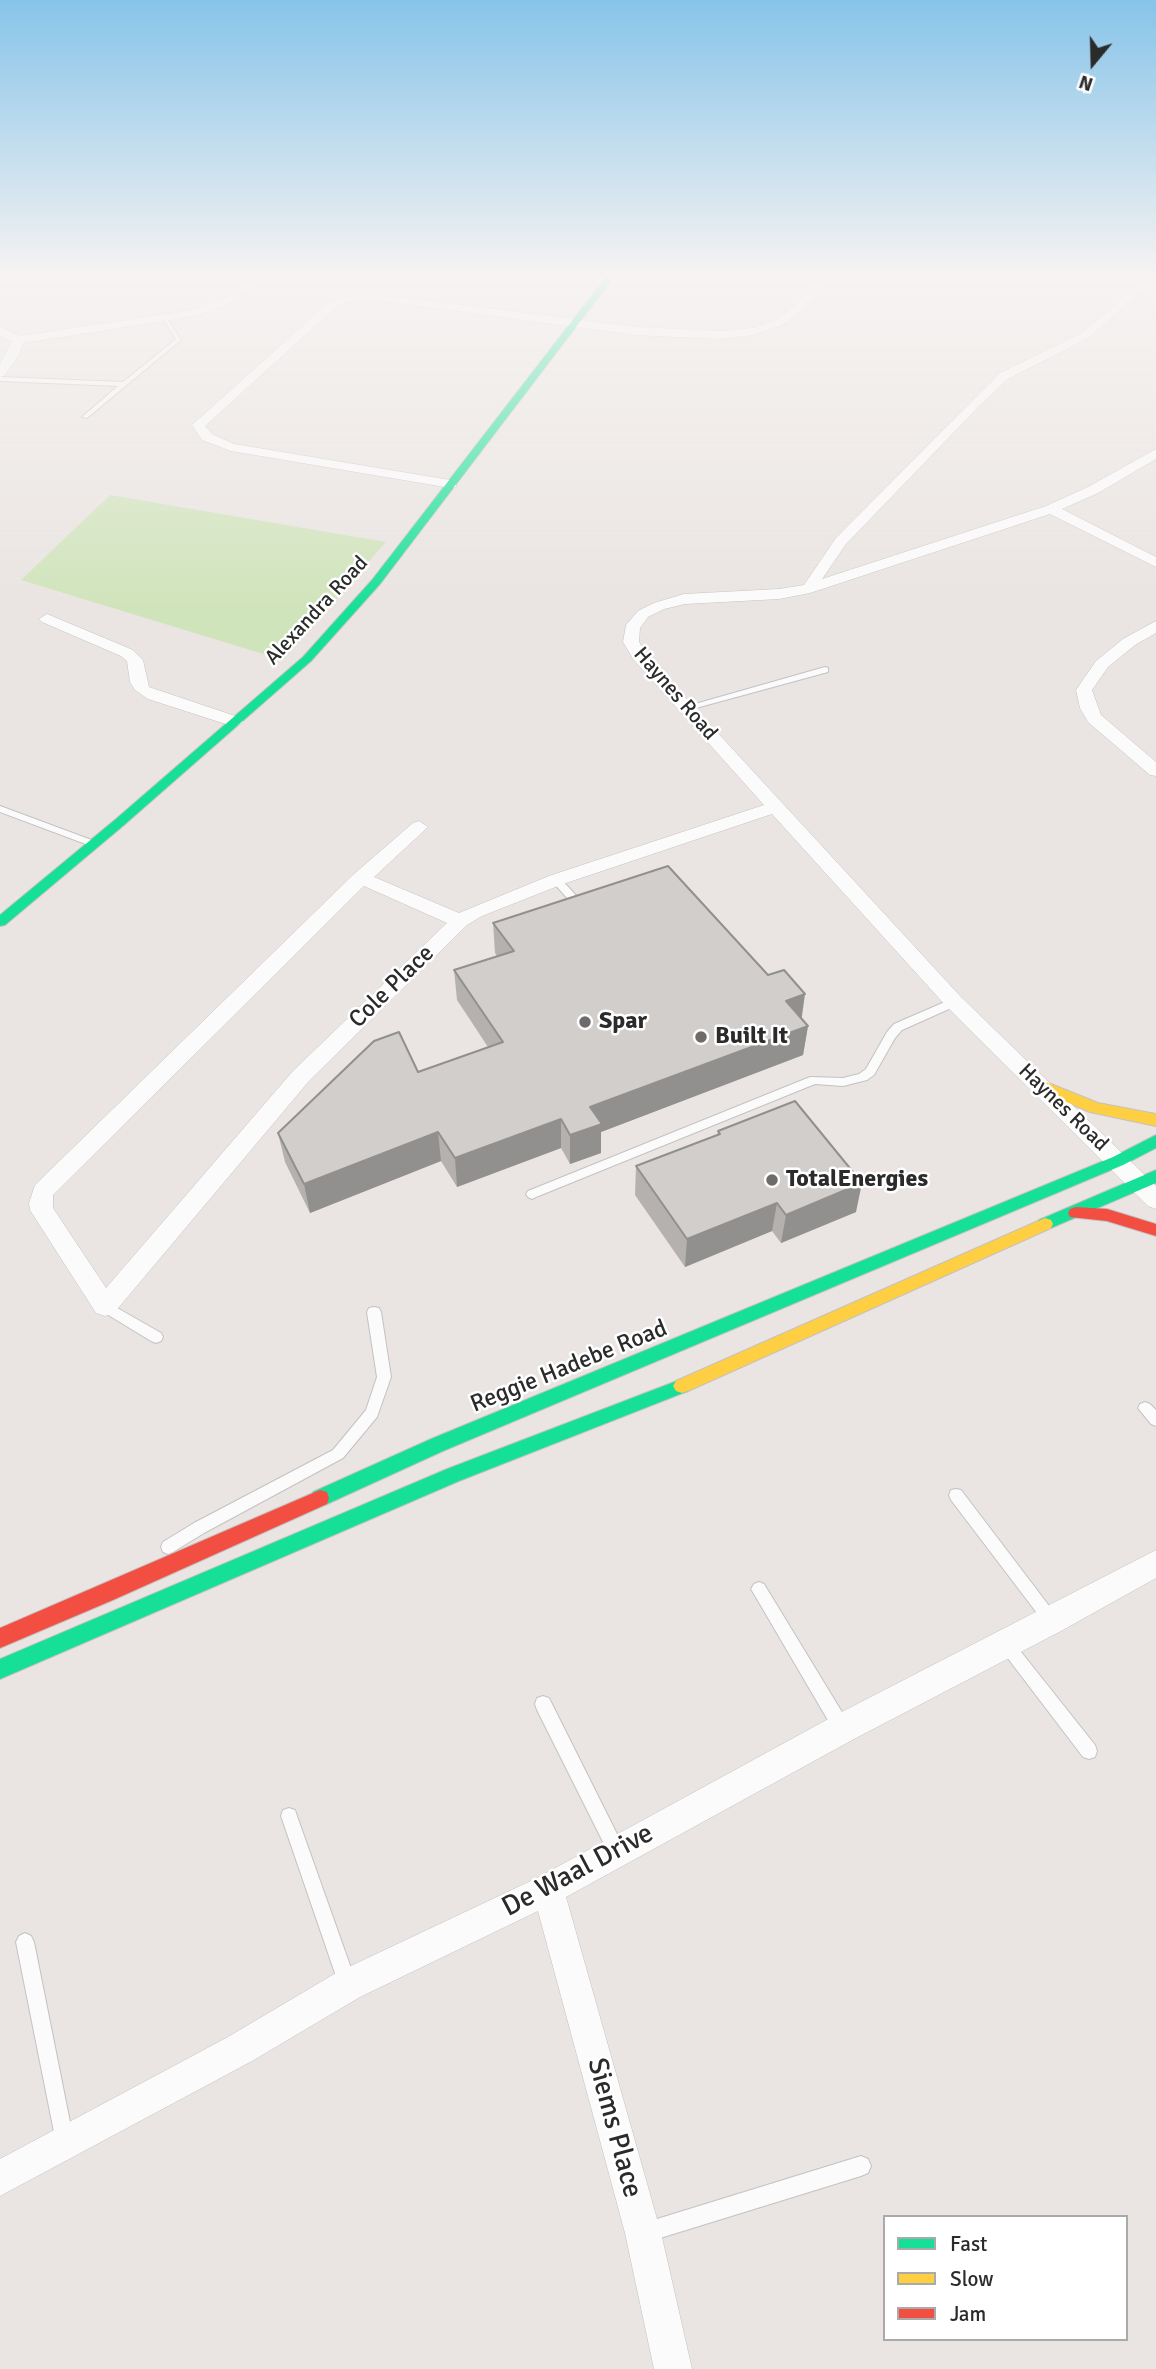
<!DOCTYPE html>
<style>
body{margin:0}
#map{position:relative;width:1156px;height:2369px;overflow:hidden;background:#eae5e2;font-family:Signika,sans-serif}
canvas{display:block}
.legend{position:absolute;left:883px;top:2215px;width:245px;height:126px;box-sizing:border-box;background:#fff;border:2px solid #aaa;margin:0;padding:9px 12px;list-style:none;font-size:21px;color:#2b2b2b}
.legend li{display:flex;align-items:center;gap:14px;height:35px}
.legend b{width:35px;border:2px solid #aaa}
.north{position:absolute;left:1058px;top:28px;width:70px;height:70px;-webkit-text-stroke:5px #fff;paint-order:stroke;rotate:199deg;font-size:19px;font-weight:700;line-height:28px;text-align:center;color:#2b2b2b}
.north::after{content:'';display:block;margin:auto;width:24px;height:32px;background:#2b2b2b;clip-path:polygon(50% 0,100% 100%,50% 72%,0 100%)}
</style>
<div id="map">
<canvas width="1156" height="2369"></canvas>
<ul class="legend">
<li><b style="height:9px;background:#16e098"></b>Fast</li>
<li><b style="height:9px;background:#ffcf43"></b>Slow</li>
<li><b style="height:9px;background:#f24e42"></b>Jam</li>
</ul>
<div class="north">N</div>
</div>
<script>
const ctx = document.querySelector('canvas').getContext('2d');
ctx.lineJoin = 'round';
function paint(path, color) { ctx.fillStyle = color; ctx.fill(path, 'evenodd'); }
const shape = rows => new Path2D(rows.map(r => 'M' + r).join(''));
function stroke(path, color, width, dash) { ctx.strokeStyle = color; ctx.lineWidth = width; ctx.lineCap = dash ? 'butt' : 'round'; ctx.setLineDash(dash || []); ctx.stroke(path); }
function write(font, color, halo, rows, align = 'center') {
  ctx.font = font + ' Signika,sans-serif'; ctx.lineWidth = 5; ctx.setLineDash([]); ctx.textBaseline = 'middle'; ctx.strokeStyle = halo; ctx.fillStyle = color; for (const [text, x, y, turn = 0] of rows) {
    ctx.save(); ctx.translate(x, y); ctx.rotate((+turn || 0) * Math.PI / 180); ctx.textAlign = isNaN(turn) ? turn : align; if (halo) ctx.strokeText(text, 0, 0); ctx.fillText(text, 0, 0); ctx.restore();
  }
}
paint(shape([
 [110,495,386,542,283,660,21,580]
]), '#d0e4bb');
const lane = shape([
 [162,317,166,317,181,340,87,418,82,417,118,386,0,381,0,377,123,382,176,339,162,317],
 [825,667,828,668,828,672,685,711,681,708,825,667],
 [0,806,97,842,99,844,94,847,91,846,0,812,0,806],
 [556,877,560,878,582,902,588,904,588,908,575,907,551,880,556,877],
 [954,998,959,1002,958,1005,902,1030,895,1038,874,1075,867,1080,843,1086,815,1084,536,1197,532,1199,528,1197,526,1194,528,1191,810,1077,843,1078,859,1074,866,1069,887,1032,894,1024,954,998],
 [105,1301,161,1333,163,1337,161,1341,156,1343,151,1341,100,1310,98,1306,100,1302,105,1301],
 [374,1307,379,1308,381,1312,391,1377,377,1417,343,1458,204,1533,173,1552,168,1554,163,1552,161,1547,163,1542,194,1523,333,1450,366,1410,377,1377,367,1312,369,1308,374,1307],
 [1145,1402,1150,1404,1156,1410,1156,1426,1151,1424,1138,1408,1140,1404,1145,1402],
 [956,1489,961,1490,1056,1615,1059,1620,1056,1625,1051,1627,1046,1625,951,1500,949,1495,951,1490,956,1489],
 [759,1582,764,1584,848,1722,850,1728,848,1734,842,1736,836,1734,754,1594,751,1589,754,1584,759,1582],
 [1005,1636,1010,1638,1095,1745,1097,1751,1095,1757,1089,1759,1083,1757,1000,1648,997,1643,1000,1638,1005,1636],
 [543,1696,549,1698,622,1844,624,1850,622,1856,616,1858,610,1856,537,1710,535,1704,537,1698,543,1696],
 [289,1808,295,1810,297,1816,357,1985,354,1991,348,1994,342,1991,339,1985,281,1816,283,1810,289,1808],
 [25,1933,31,1936,34,1942,74,2142,72,2149,65,2151,58,2149,56,2142,16,1942,19,1936,25,1933],
 [861,2156,868,2159,871,2166,868,2173,861,2176,644,2243,637,2240,634,2233,637,2226,644,2223,861,2156]
]);
const street = shape([
 [254,277,266,277,234,301,201,315,23,343,19,355,4,376,0,377,0,364,12,341,0,336,0,327,20,336,194,310,226,297,254,277],
 [820,277,831,277,801,311,782,325,753,335,720,339,636,335,374,300,350,301,336,307,205,426,212,434,234,444,456,481,456,487,451,488,231,451,202,440,192,425,328,303,348,295,374,294,636,327,720,331,752,328,774,321,793,307,820,277],
 [1139,277,1150,277,1145,288,1088,338,1008,379,980,405,846,544,822,579,1046,506,1088,487,1156,449,1156,459,1098,493,1062,509,1156,557,1156,567,1050,514,810,593,779,599,685,604,664,609,648,617,640,628,639,642,647,655,691,704,961,997,1156,1186,1156,1209,1148,1206,947,1007,772,814,563,884,482,916,467,925,309,1081,114,1313,105,1316,96,1313,30,1210,29,1203,35,1185,354,874,413,823,419,821,428,827,374,877,459,913,549,876,764,805,634,660,623,642,626,625,638,611,654,603,684,594,779,589,804,585,836,538,1000,373,1080,334,1115,306,1136,285,1139,277],
 [364,886,447,923,293,1071,106,1288,53,1208,53,1195,364,886],
 [47,614,133,650,143,660,149,687,241,718,243,722,235,727,148,699,135,690,130,682,127,661,121,656,42,622,39,619,47,614],
 [1156,621,1156,633,1135,645,1108,667,1092,690,1101,715,1156,762,1156,776,1150,775,1088,722,1080,708,1076,690,1096,661,1123,639,1156,621],
 [1156,1550,1156,1578,1061,1631,854,1739,566,1897,661,2233,692,2369,654,2369,625,2233,538,1911,360,1997,252,2061,0,2196,0,2159,228,2037,336,1973,537,1878,832,1717,1156,1550]
]);
const fast = shape([
 [606,277,614,277,380,584,311,661,124,825,5,925,0,926,0,915,116,819,303,657,372,580,606,277],
 [1156,1135,1156,1148,1123,1165,443,1451,327,1504,320,1506,313,1504,311,1498,313,1492,431,1439,1113,1157,1156,1135],
 [1156,1170,1156,1183,1051,1228,1039,1228,1037,1224,1039,1220,1156,1170],
 [682,1379,688,1381,691,1386,688,1391,459,1481,0,1679,0,1659,447,1469,682,1379]
]);
const slow = shape([
 [1036,1078,1098,1103,1156,1114,1156,1126,1090,1112,1031,1087,1029,1083,1036,1078],
 [1045,1218,1051,1220,1053,1224,1051,1228,688,1391,682,1393,676,1391,673,1386,676,1381,1045,1218]
]);
const jam = shape([
 [1076,1207,1107,1209,1156,1224,1156,1236,1107,1221,1070,1217,1068,1213,1070,1209,1076,1207],
 [320,1490,327,1492,329,1498,327,1504,113,1600,0,1648,0,1628,320,1490]
]);
stroke(lane, '#c3c2c2', 2);
stroke(street, '#c3c2c2', 1);
stroke(fast, '#c3c2c2', 2);
stroke(slow, '#c3c2c2', 2);
stroke(jam, '#c3c2c2', 2);
paint(lane, '#fcfbfb');
paint(street, '#fcfbfb');
paint(fast, '#16e098');
paint(slow, '#ffcf43');
paint(jam, '#f24e42');
paint(shape([
 [493,923,801,1019,808,1026,803,1055,601,1132,601,1153,570,1164,561,1148,457,1187,441,1161,310,1213,285,1162,278,1133,418,1072,488,1047,457,1000,454,970,497,956,495,953],
 [718,1131,856,1212,781,1243,772,1231,685,1267,635,1195,636,1166,717,1136]
]), '#b4b1af');
paint(shape([
 [805,994,801,1023,786,1001],
 [808,1026,803,1055,601,1132,601,1153,570,1164,570,1135,590,1107],
 [561,1119,561,1148,457,1187,455,1158],
 [438,1132,441,1161,310,1213,304,1184],
 [862,1183,856,1212,781,1243,786,1215],
 [777,1203,772,1231,685,1267,687,1239]
]), '#92908e');
const building = shape([
 [668,866,768,975,784,970,805,994,786,1001,808,1026,590,1107,602,1124,570,1135,561,1119,455,1158,438,1132,304,1184,278,1133,374,1041,399,1032,418,1072,503,1042,454,970,514,951,493,923,668,866],
 [795,1101,862,1183,786,1215,777,1203,687,1239,636,1166,720,1134,718,1131,795,1101]
]);
paint(building, '#d1cecb');
stroke(building, '#92908e', 2);
const sky = ctx.createLinearGradient(0, 0, 0, 609);
sky.addColorStop(0, '#87c4e9');
sky.addColorStop(0.45, '#f6f3f2');
sky.addColorStop(1, '#f6f3f200');
ctx.fillStyle = sky;
ctx.fillRect(0, 0, 1156, 609);
for (const [x, y, r, color] of [
 [585,1022,7,"#6e6c6b"],
 [701,1037,7,"#6e6c6b"],
 [772,1180,7,"#6e6c6b"]
]) { const dot = new Path2D(); dot.arc(x, y, r, 0, 2 * Math.PI); ctx.fillStyle = color; ctx.fill(dot); stroke(dot, '#fff', 2.5); }
write('21px', '#2b2b2b', '#fff', [
 ["Alexandra Road",317,611,-47],
 ["Haynes Road",675,694,49],
 ["Haynes Road",1063,1108,44]
]);
write('24px', '#2b2b2b', '#fff', [
 ["Cole Place",392,987,-44],
 ["Reggie Hadebe Road",569,1367,-22]
]);
write('bold 24px', '#2b2b2b', '#fff', [
 ["Spar",599,1022],
 ["Built It",715,1037],
 ["TotalEnergies",786,1180]
], 'left');
write('28px', '#2b2b2b', '#fff', [
 ["De Waal Drive",578,1871,-28],
 ["Siems Place",614,2128,75]
]);
</script>
